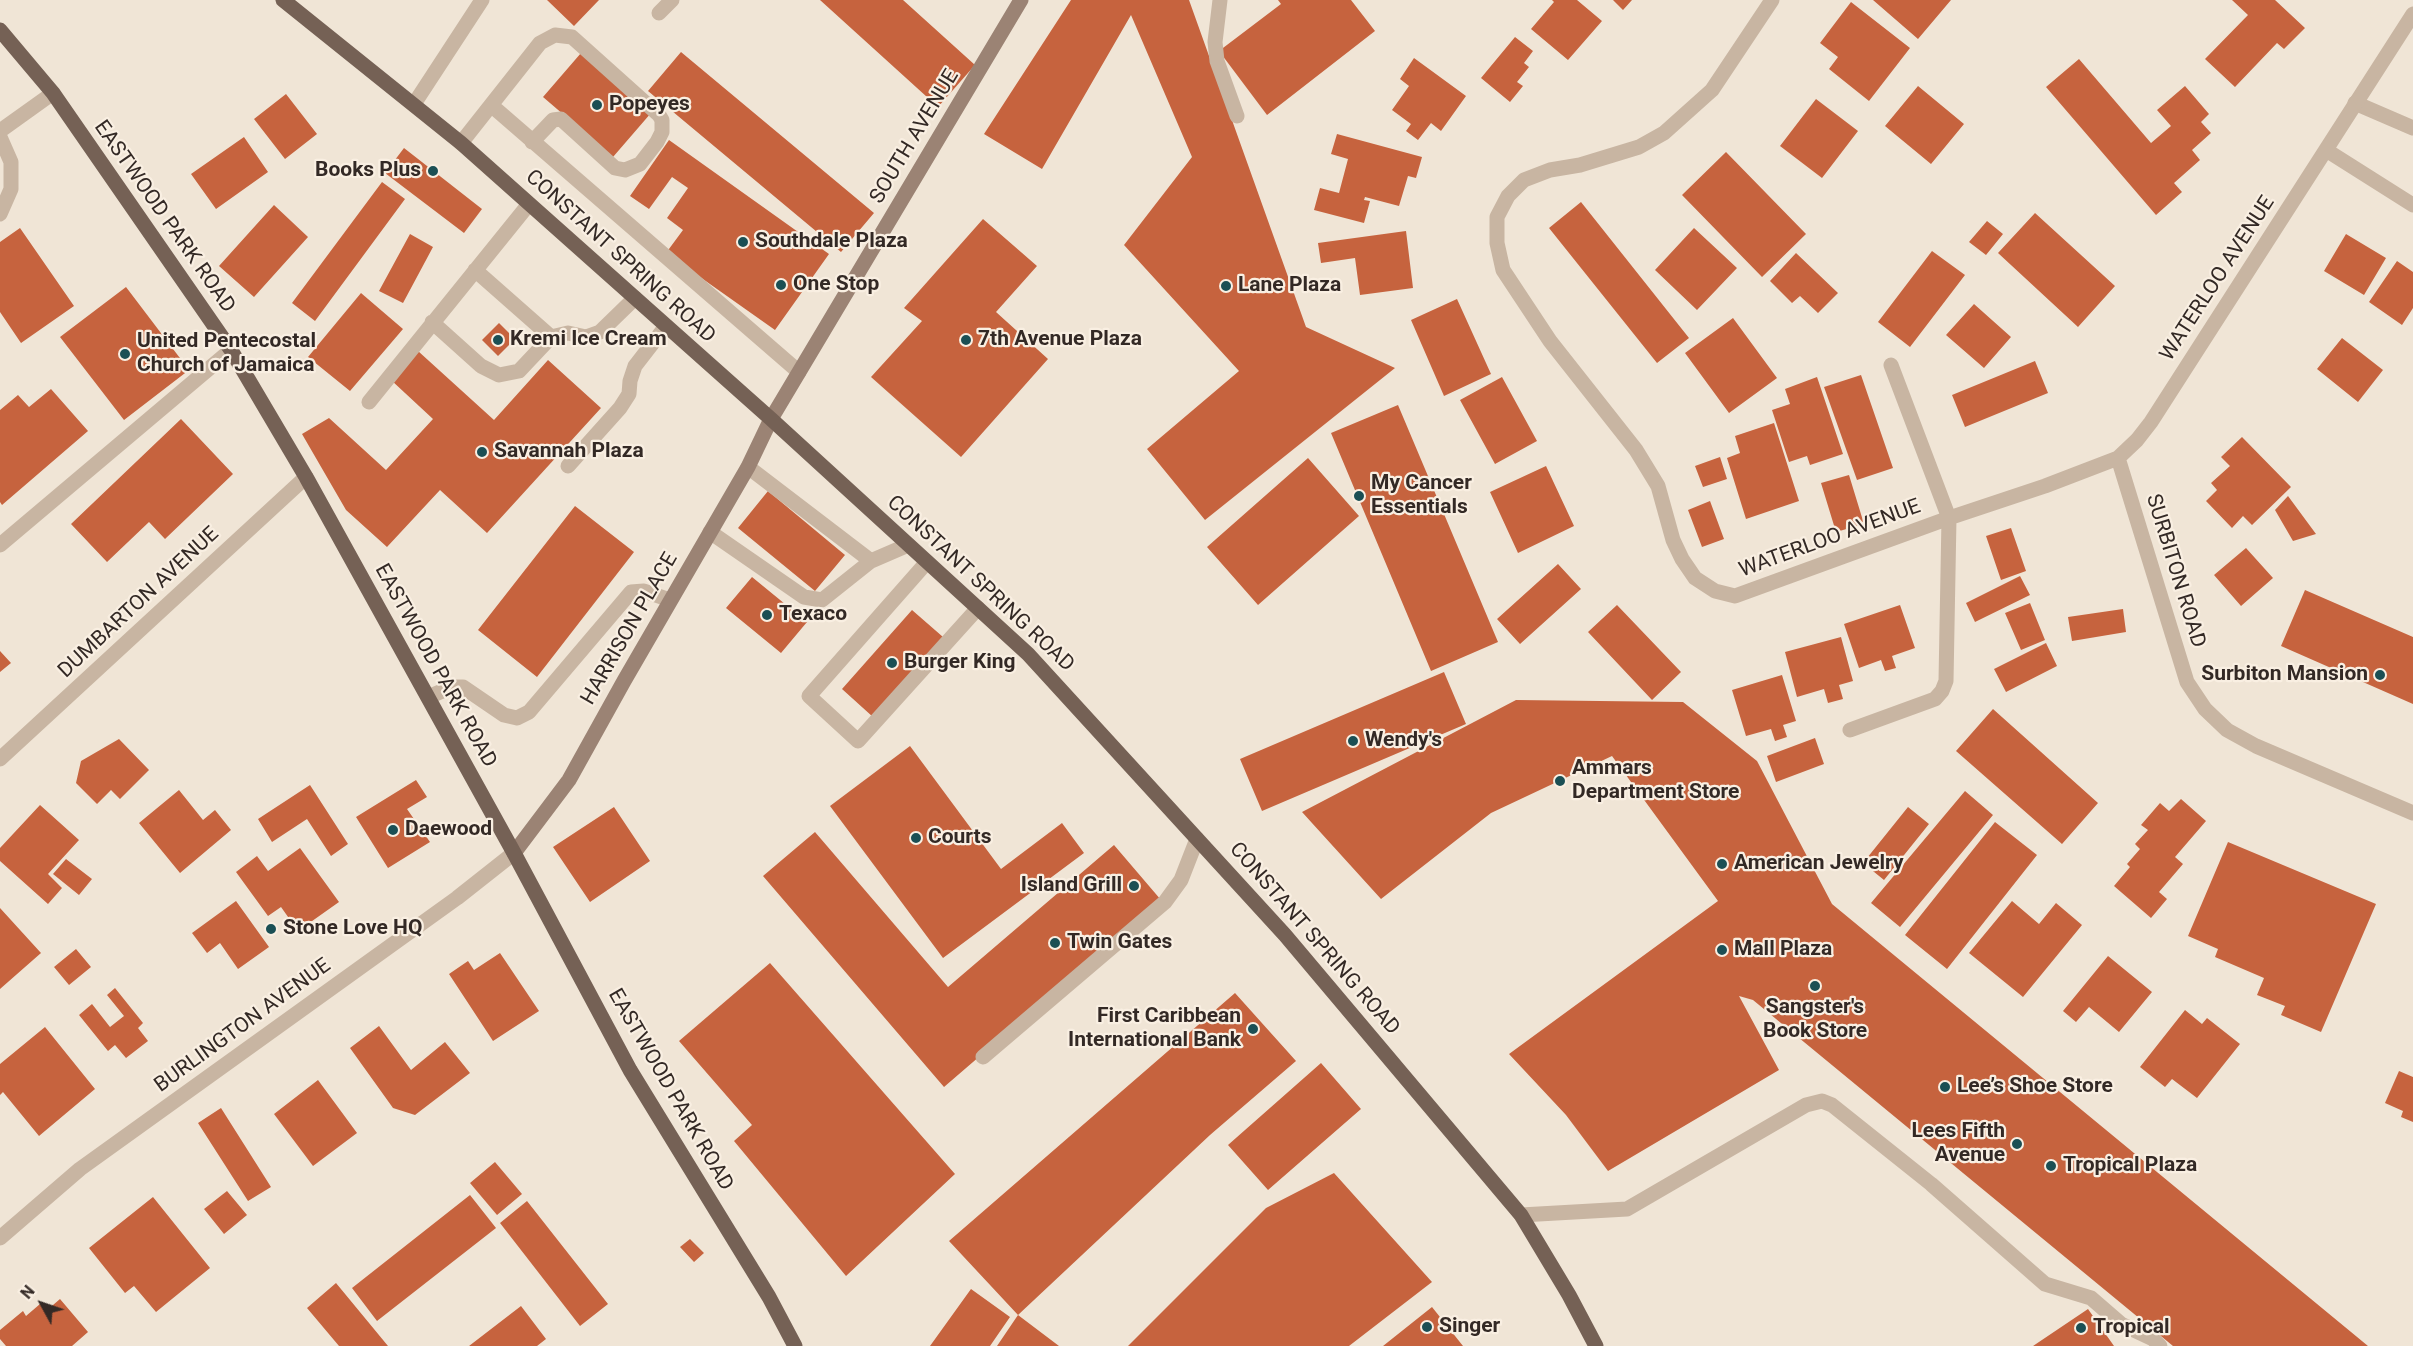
<!DOCTYPE html>
<meta charset="utf-8">
<style>
body{margin:0}
#map{position:relative;width:2413px;height:1346px;overflow:hidden;background:#f0e5d6;font-family:Roboto,sans-serif}
canvas{display:block}
.north{position:absolute;left:12px;top:1274px;width:60px;height:60px;-webkit-text-stroke:4px #f9efe2;paint-order:stroke;rotate:310deg;font-size:16px;font-weight:700;line-height:24px;text-align:center;color:#332925}
.north::after{content:'';display:block;margin:auto;width:21px;height:27px;background:#332925;clip-path:polygon(50% 0,100% 100%,50% 72%,0 100%)}
</style>
<div id="map">
<canvas width="2413" height="1346"></canvas>
<div class="north">N</div>
</div>
<script>
const ctx = document.querySelector('canvas').getContext('2d');
ctx.lineJoin = 'round';
function paint(path, color) { ctx.fillStyle = color; ctx.fill(path, 'evenodd'); }
const shape = rows => new Path2D(rows.map(r => 'M' + r).join(''));
function stroke(path, color, width, dash) { ctx.strokeStyle = color; ctx.lineWidth = width; ctx.lineCap = dash ? 'butt' : 'round'; ctx.setLineDash(dash || []); ctx.stroke(path); }
function write(font, color, halo, rows, align = 'center') {
  ctx.font = font + ' Roboto,sans-serif'; ctx.lineWidth = 4.5; ctx.setLineDash([]); ctx.textBaseline = 'middle'; ctx.strokeStyle = halo; ctx.fillStyle = color; for (const [text, x, y, turn = 0] of rows) {
    ctx.save(); ctx.translate(x, y); ctx.rotate((+turn || 0) * Math.PI / 180); ctx.textAlign = isNaN(turn) ? turn : align; if (halo) ctx.strokeText(text, 0, 0); ctx.fillText(text, 0, 0); ctx.restore();
  }
}
paint(shape([
 [547,0,599,0,574,26],
 [820,0,903,0,975,65,938,107],
 [1071,0,1189,0,1306,327,1395,368,1205,520,1147,449,1239,371,1124,245,1192,157,1131,15,1042,169,984,134],
 [1278,0,1351,0,1375,31,1267,115,1219,51,1281,4],
 [1552,0,1577,0,1602,21,1568,60,1531,29,1554,2],
 [1613,0,1632,0,1623,10],
 [1873,0,1951,0,1918,39],
 [2232,0,2275,0,2305,28,2284,49,2277,43,2235,87,2205,59,2248,15],
 [1851,2,1910,48,1869,101,1829,69,1838,57,1820,43],
 [1515,37,1533,51,1524,63,1529,67,1517,82,1523,86,1510,102,1481,78],
 [681,52,874,213,841,252,648,91],
 [581,53,651,113,613,157,543,97],
 [1414,58,1466,96,1441,131,1431,123,1418,140,1406,131,1411,124,1392,110,1409,86,1400,79],
 [2079,59,2151,143,2171,126,2157,110,2185,86,2209,114,2201,122,2211,133,2192,150,2200,160,2174,183,2182,192,2156,215,2046,87],
 [1918,86,1964,124,1931,164,1885,126],
 [286,94,317,134,285,159,254,119],
 [1816,99,1858,131,1822,178,1780,146],
 [1337,134,1422,157,1416,178,1408,176,1399,206,1365,197,1364,200,1370,201,1364,223,1314,210,1320,188,1339,193,1348,159,1331,154],
 [244,137,268,172,216,209,191,174],
 [669,140,829,254,775,330,666,253,683,230,667,218,688,188,672,177,649,209,630,196],
 [404,148,482,209,464,233,385,173],
 [1726,152,1806,234,1762,277,1682,195],
 [382,182,405,199,315,321,292,303],
 [1581,202,1689,338,1657,363,1549,228],
 [274,205,308,237,254,297,219,266],
 [2035,213,2115,286,2078,327,1998,253],
 [983,219,1037,266,996,312,1048,359,961,457,871,377,922,321,904,308],
 [1987,221,2003,234,1986,255,1969,242],
 [20,228,74,306,21,343,0,312,0,242],
 [1694,228,1737,268,1697,310,1655,270],
 [1406,231,1413,288,1360,295,1355,258,1321,263,1318,243],
 [410,234,433,247,403,303,379,291],
 [2346,234,2386,258,2364,295,2324,271],
 [1932,251,1965,275,1910,347,1878,322],
 [1796,253,1838,293,1818,313,1800,296,1792,303,1770,281],
 [2397,261,2413,272,2413,308,2402,325,2369,302],
 [126,287,189,370,124,420,60,337],
 [361,293,403,329,350,391,308,357],
 [1457,299,1491,374,1444,396,1411,320],
 [1974,304,2011,337,1984,368,1946,335],
 [1733,318,1777,378,1729,413,1685,353],
 [499,323,515,339,498,356,482,340],
 [2342,338,2383,370,2358,402,2317,369],
 [418,351,494,420,548,360,601,408,487,533,440,490,387,547,346,510,302,434,329,418,386,470,433,419,391,380],
 [2035,361,2048,393,1965,427,1952,395],
 [1861,375,1893,468,1857,480,1824,387],
 [1502,377,1537,441,1495,464,1460,400],
 [1817,377,1843,454,1810,465,1807,456,1789,462,1772,410,1790,404,1785,389],
 [51,389,88,431,2,505,0,502,0,410,18,395,29,407],
 [1398,405,1498,642,1431,671,1331,433],
 [181,419,233,474,165,539,149,522,107,562,71,524],
 [1774,423,1799,501,1746,519,1727,458,1740,453,1735,436],
 [2242,437,2291,487,2252,525,2243,516,2232,528,2206,501,2217,490,2211,483,2230,466,2221,457],
 [1720,457,1727,479,1703,487,1695,466],
 [1308,458,1359,516,1258,605,1207,547],
 [1546,466,1574,526,1518,553,1490,492],
 [1849,475,1864,524,1836,532,1821,483],
 [768,491,845,555,815,591,738,528],
 [2288,496,2316,534,2293,541,2275,510],
 [1710,501,1724,539,1702,547,1688,510],
 [575,506,634,552,537,677,478,630],
 [2011,528,2026,571,2001,580,1986,536],
 [2246,548,2273,578,2241,606,2214,575],
 [1558,564,1581,589,1520,644,1497,619],
 [2020,576,2030,595,1975,622,1966,603],
 [752,577,807,622,781,653,726,608],
 [2305,590,2413,637,2413,704,2281,646],
 [2030,603,2045,640,2021,650,2005,613],
 [1617,605,1681,672,1652,700,1588,632],
 [1900,605,1915,648,1892,656,1896,668,1885,671,1881,660,1859,668,1844,624],
 [2123,609,2126,632,2072,641,2068,617],
 [912,610,943,637,873,717,842,689],
 [1841,637,1853,681,1839,685,1843,699,1828,703,1824,689,1797,697,1785,652],
 [2046,643,2057,666,2006,692,1994,669],
 [0,651,11,663,0,672],
 [1444,672,1466,724,1262,811,1240,759],
 [1782,675,1796,721,1783,725,1787,737,1775,741,1771,729,1746,736,1732,690],
 [1516,700,1683,702,1757,761,1832,904,2368,1346,2173,1346,1753,1000,1739,996,1779,1070,1608,1171,1566,1115,1509,1054,1718,901,1612,756,1491,813,1381,899,1302,812],
 [1993,709,2098,803,2062,844,1956,751],
 [1815,738,1824,764,1776,782,1767,756],
 [119,739,149,770,120,799,111,790,97,804,76,783,81,761],
 [910,746,1001,869,1062,823,1084,853,943,958,830,806],
 [416,780,427,797,407,809,430,842,388,868,356,817],
 [310,785,348,844,331,856,307,819,272,842,258,819],
 [179,790,203,820,215,810,231,830,180,873,139,823],
 [1965,791,1993,815,1900,927,1871,903],
 [2181,799,2206,821,2175,857,2183,864,2159,892,2167,899,2151,918,2114,886,2130,867,2127,864,2140,849,2135,844,2148,830,2141,825,2160,803,2169,811],
 [40,805,79,840,48,874,62,888,48,904,0,861,0,848],
 [614,807,650,861,590,902,553,847],
 [1908,807,1929,824,1884,880,1863,863],
 [1995,822,2037,855,1947,969,1905,935],
 [815,832,948,987,1114,845,1161,900,944,1087,763,876],
 [2228,842,2376,904,2321,1032,2281,1015,2285,1006,2257,995,2264,978,2215,957,2218,949,2188,936],
 [300,848,339,902,298,931,281,907,268,916,236,872,257,856,268,871],
 [66,859,92,879,79,895,53,874],
 [236,901,269,947,238,969,220,943,207,953,192,933],
 [2012,901,2039,924,2056,903,2082,925,2023,997,1969,953],
 [0,908,41,953,0,989],
 [76,949,91,967,69,985,54,967],
 [500,953,539,1011,493,1041,449,974,468,961,474,970],
 [2108,956,2152,992,2119,1032,2089,1007,2076,1022,2063,1011],
 [770,963,955,1174,846,1276,734,1141,752,1125,679,1041],
 [115,988,143,1023,138,1028,148,1041,126,1058,115,1045,108,1051,79,1015,92,1004,110,1027,124,1016,107,995],
 [1235,993,1296,1061,1210,1135,1018,1315,949,1241],
 [2185,1010,2202,1024,2207,1018,2240,1044,2197,1098,2172,1079,2165,1087,2140,1067],
 [379,1026,411,1070,445,1042,470,1073,415,1115,393,1108,350,1048],
 [45,1027,95,1089,39,1136,3,1092,0,1095,0,1064],
 [1321,1063,1361,1109,1268,1190,1228,1145],
 [2399,1071,2413,1077,2413,1122,2401,1117,2403,1111,2385,1103],
 [318,1080,357,1133,313,1166,274,1114],
 [221,1108,271,1187,248,1201,198,1123],
 [495,1162,522,1194,497,1215,470,1183],
 [1334,1173,1432,1282,1349,1346,1128,1346,1266,1208],
 [227,1191,247,1215,224,1234,204,1209],
 [470,1195,496,1228,377,1321,352,1288],
 [153,1197,210,1268,156,1312,134,1286,125,1293,89,1248],
 [527,1201,608,1304,580,1326,500,1223],
 [690,1239,704,1253,694,1262,680,1247],
 [336,1283,388,1346,339,1346,307,1308],
 [971,1289,1010,1317,990,1346,930,1346],
 [60,1299,88,1332,72,1346,6,1346,0,1339,0,1330,23,1311,26,1316,40,1304,46,1311],
 [521,1306,546,1339,537,1346,469,1346],
 [1432,1307,1463,1346,1383,1346],
 [2088,1309,2114,1346,2033,1346],
 [1018,1315,1059,1346,997,1346]
]), '#c6633e');
stroke(shape([
 [1220,0,1215,42,1217,61,1237,116],
 [659,13,672,0],
 [2355,103,2413,128],
 [491,105,799,372],
 [0,131,53,93],
 [0,137,11,162,11,189,0,214],
 [461,143,540,43,555,35,572,37,659,115,662,120,662,132,657,142,640,164,625,170,615,168,561,119,553,120,532,142],
 [475,270,551,337],
 [432,322,481,366,499,375,519,371,551,337,568,333,586,337,600,332,635,298],
 [1891,365,1949,518],
 [369,402,529,204],
 [568,466,620,408,629,394,630,381,635,366,666,326],
 [748,467,871,561,908,545],
 [710,532,804,597,822,600,871,561],
 [927,562,809,696,858,741,978,608],
 [428,697,452,687,463,687,504,715,517,718,529,712,631,592,644,591,670,600],
 [983,1057,1165,902,1181,880,1197,839],
 [1521,1215,1627,1209,1806,1105,1822,1101,1832,1105,1931,1184,2045,1284,2091,1298,2121,1324,2153,1339,2160,1346]
]), '#c8b5a2', 15);
stroke(shape([
 [1772,0,1712,90,1664,133,1639,147,1580,165,1550,170,1524,180,1508,196,1497,217,1497,243,1503,270,1550,341,1636,450,1658,486,1673,540,1682,559,1695,578,1715,591,1735,596,1949,518,2045,486,2118,458,2137,440,2151,422,2413,14],
 [414,104,482,0],
 [2326,150,2413,205],
 [2118,458,2187,682,2205,709,2227,730,2256,746,2413,813],
 [0,545,231,350],
 [1850,730,1935,699,1942,691,1946,681,1949,518],
 [0,759,306,477],
 [0,1238,80,1169,457,898,514,853]
]), '#c8b5a2', 15);
stroke(shape([
 [514,853,569,780,624,681,748,467,771,419,1021,0]
]), '#9b8374', 15);
stroke(shape([
 [283,0,461,143,771,419,1028,654,1285,935,1521,1215,1569,1295,1596,1346],
 [0,30,53,93,231,350,306,477,514,853,630,1070,769,1297,795,1346]
]), '#756155', 15);
for (const [x, y, r, color] of [
 [597,105,6,"#1b4f54"],
 [433,171,6,"#1b4f54"],
 [743,242,6,"#1b4f54"],
 [781,285,6,"#1b4f54"],
 [1226,286,6,"#1b4f54"],
 [498,340,6,"#1b4f54"],
 [966,340,6,"#1b4f54"],
 [125,354,6,"#1b4f54"],
 [482,452,6,"#1b4f54"],
 [1359,496,6,"#1b4f54"],
 [767,615,6,"#1b4f54"],
 [892,663,6,"#1b4f54"],
 [2380,675,6,"#1b4f54"],
 [1353,741,6,"#1b4f54"],
 [1560,781,6,"#1b4f54"],
 [393,830,6,"#1b4f54"],
 [916,838,6,"#1b4f54"],
 [1722,864,6,"#1b4f54"],
 [1134,886,6,"#1b4f54"],
 [271,929,6,"#1b4f54"],
 [1055,943,6,"#1b4f54"],
 [1722,950,6,"#1b4f54"],
 [1815,986,6,"#1b4f54"],
 [1253,1029,6,"#1b4f54"],
 [1945,1087,6,"#1b4f54"],
 [2017,1144,6,"#1b4f54"],
 [2051,1166,6,"#1b4f54"],
 [1427,1327,6,"#1b4f54"],
 [2081,1328,6,"#1b4f54"]
]) { const dot = new Path2D(); dot.arc(x, y, r, 0, 2 * Math.PI); ctx.fillStyle = color; ctx.fill(dot); stroke(dot, '#f9efe2', 2); }
write('bold 21px', '#332925', '#f9efe2', [
 ["Popeyes",609,105],
 ["Books Plus",421,171,"right"],
 ["Southdale Plaza",755,242],
 ["One Stop",793,285],
 ["Lane Plaza",1238,286],
 ["Kremi Ice Cream",510,340],
 ["7th Avenue Plaza",978,340],
 ["United Pentecostal",137,342],
 ["Church of Jamaica",137,366],
 ["Savannah Plaza",494,452],
 ["My Cancer",1371,484],
 ["Essentials",1371,508],
 ["Texaco",779,615],
 ["Burger King",904,663],
 ["Surbiton Mansion",2368,675,"right"],
 ["Wendy's",1365,741],
 ["Ammars",1572,769],
 ["Department Store",1572,793],
 ["Daewood",405,830],
 ["Courts",928,838],
 ["American Jewelry",1734,864],
 ["Island Grill",1122,886,"right"],
 ["Stone Love HQ",283,929],
 ["Twin Gates",1067,943],
 ["Mall Plaza",1734,950],
 ["Sangster's",1815,1008,"center"],
 ["Book Store",1815,1032,"center"],
 ["First Caribbean",1241,1017,"right"],
 ["International Bank",1241,1041,"right"],
 ["Lee’s Shoe Store",1957,1087],
 ["Lees Fifth",2005,1132,"right"],
 ["Avenue",2005,1156,"right"],
 ["Tropical Plaza",2063,1166],
 ["Singer",1439,1327],
 ["Tropical",2093,1328]
], 'left');
write('21px', '#332925', '#f9efe2', [
 ["SOUTH AVENUE",915,137,-59],
 ["EASTWOOD PARK ROAD",164,217,55],
 ["CONSTANT SPRING ROAD",620,257,42],
 ["WATERLOO AVENUE",2218,279,-57],
 ["WATERLOO AVENUE",1830,539,-20],
 ["SURBITON ROAD",2175,571,73],
 ["CONSTANT SPRING ROAD",980,584,43],
 ["DUMBARTON AVENUE",139,603,-43],
 ["HARRISON PLACE",630,629,-60],
 ["EASTWOOD PARK ROAD",435,666,61],
 ["CONSTANT SPRING ROAD",1314,939,49],
 ["BURLINGTON AVENUE",243,1026,-36],
 ["EASTWOOD PARK ROAD",670,1090,60]
]);
</script>
